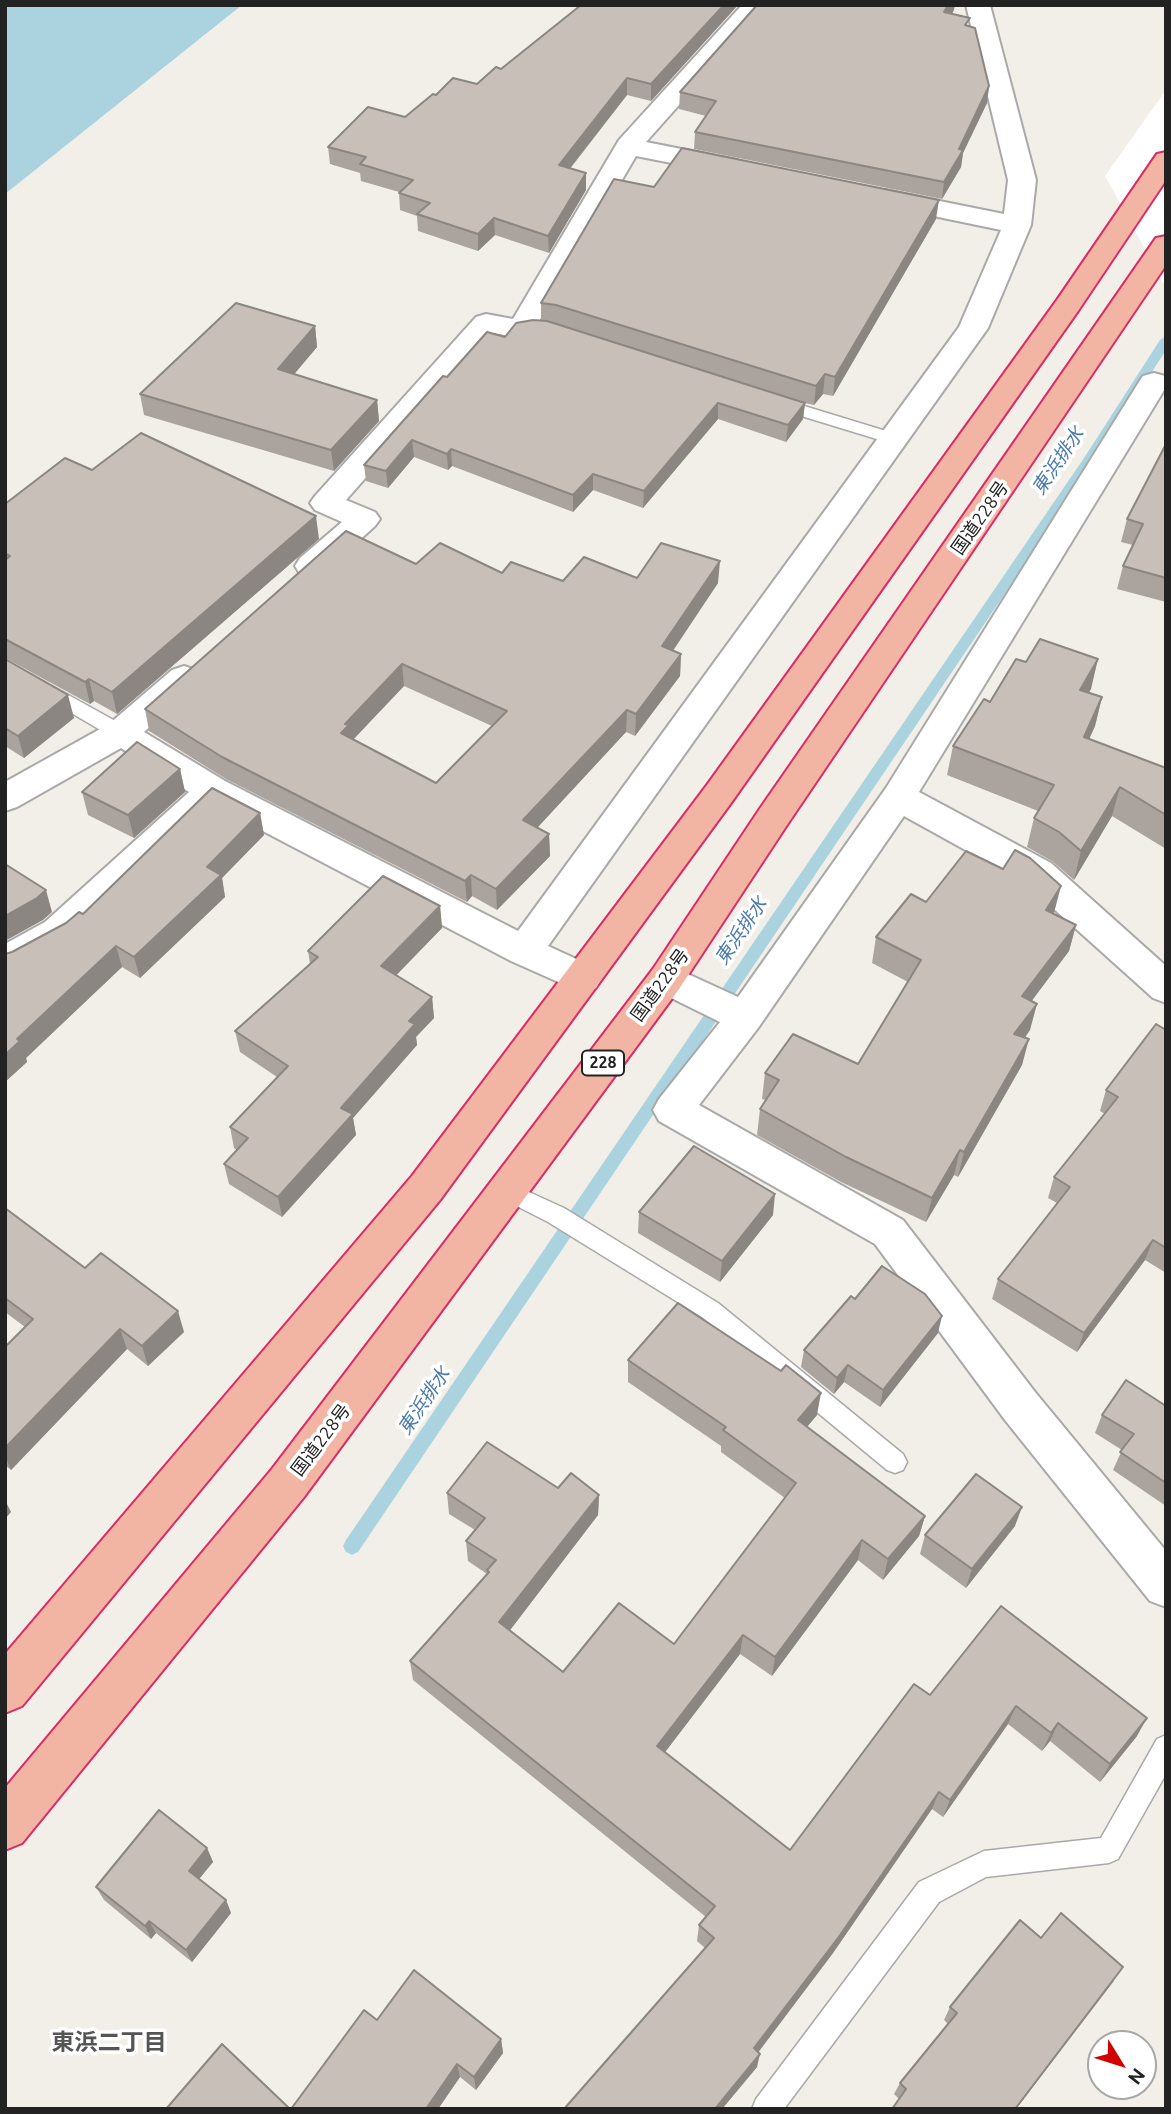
<!DOCTYPE html>
<meta charset="utf-8">
<style>
body{margin:0}
#map{position:relative;width:1171px;height:2114px;overflow:hidden;background:#f2efe9;font-family:Ubuntu,sans-serif}
canvas{display:block}
.frame{position:absolute;inset:0;border:7px solid #222;pointer-events:none}
.north{position:absolute;left:1087px;top:2030px;width:70px;height:70px;box-sizing:border-box;background:#fff;border:2px solid #a7a7a7;border-radius:50%;rotate:128deg;font-size:19px;font-weight:700;line-height:28px;text-align:center;color:#222}
.north::after{content:'';display:block;margin:auto;width:24px;height:32px;background:#d40000;clip-path:polygon(50% 0,100% 100%,50% 72%,0 100%)}
</style>
<div id="map">
<canvas width="1171" height="2114"></canvas>
<div class="frame"></div>
<div class="north">N</div>
</div>
<script>
const ctx = document.querySelector('canvas').getContext('2d');
ctx.lineJoin = 'round';
function paint(path, color) { ctx.fillStyle = color; ctx.fill(path, 'evenodd'); }
const shape = rows => new Path2D(rows.map(r => 'M' + r).join(''));
function stroke(path, color, width, dash) { ctx.strokeStyle = color; ctx.lineWidth = width; ctx.lineCap = dash ? 'butt' : 'round'; ctx.setLineDash(dash || []); ctx.stroke(path); }
function write(font, color, halo, rows, align = 'center') {
  ctx.font = font + ' Ubuntu,"Noto Sans JP",sans-serif'; ctx.lineWidth = 7; ctx.setLineDash([]); ctx.textBaseline = 'middle'; ctx.strokeStyle = halo; ctx.fillStyle = color; for (const [text, x, y, turn = 0] of rows) {
    ctx.save(); ctx.translate(x, y); ctx.rotate((+turn || 0) * Math.PI / 180); ctx.textAlign = isNaN(turn) ? turn : align; if (halo) ctx.strokeText(text, 0, 0); ctx.fillText(text, 0, 0); ctx.restore();
  }
}
paint(shape([
 [5,5,242,5,5,194]
]), '#aad3df');
paint(shape([
 [1166,90,1166,288,1105,176]
]), '#fff');
paint(shape([
 [1166,336,1166,350,1093,463,358,1552,352,1555,346,1552,343,1546,346,1540,1084,458,1160,340,1166,336]
]), '#aad3df');
const service = shape([
 [778,398,899,435,901,439,893,444,772,407,770,403,778,398],
 [5,660,128,728,130,733,128,738,114,738,5,674,5,660],
 [507,1182,564,1208,718,1303,903,1454,907,1462,903,1470,895,1473,887,1470,702,1317,548,1222,499,1197,496,1191,499,1185,507,1182],
 [1166,1735,1166,1774,1118,1859,1109,1863,986,1877,939,1902,784,2109,752,2109,756,2099,919,1882,984,1851,1101,1838,1157,1739,1166,1735]
]);
const minor = shape([
 [742,5,768,5,646,142,737,160,740,166,737,172,727,174,636,156,531,335,521,338,493,333,346,500,375,512,380,519,375,526,322,574,311,577,300,574,295,566,300,558,342,522,315,510,310,503,315,496,476,317,486,314,513,319,619,140,742,5],
 [966,5,990,5,1036,180,1031,225,988,328,548,946,596,968,602,978,596,988,583,993,511,961,217,807,71,942,18,971,5,975,5,944,45,922,189,792,121,748,17,807,5,811,5,782,109,724,172,670,184,666,196,670,201,678,196,686,144,732,225,781,518,931,959,327,1001,230,885,206,875,204,871,198,875,192,885,190,1004,214,1008,180,966,5],
 [1154,373,1165,376,1166,387,919,792,1051,863,1166,966,1166,1003,1153,998,1025,883,904,816,758,1028,699,1105,903,1220,1035,1392,1166,1551,1166,1607,1150,1601,1005,1420,875,1244,659,1121,653,1110,659,1099,720,1022,653,989,647,979,653,969,666,964,738,997,886,788,1139,382,1143,376,1154,373]
]);
const trunk = shape([
 [1166,152,1166,180,1078,311,731,803,440,1200,22,1706,5,1713,5,1654,412,1176,707,785,1057,300,1157,154,1166,152],
 [1166,236,1166,265,787,825,679,989,304,1497,22,1843,5,1850,5,1788,272,1469,653,969,761,807,1156,238,1166,236]
]);
stroke(service, '#a9a9a9', 3);
stroke(minor, '#a9a9a9', 4);
stroke(trunk, '#dc2a67', 4);
paint(service, '#fff');
paint(minor, '#fff');
paint(trunk, '#f2b4a3');
paint(shape([
 [738,5,651,101,627,95,570,169,586,190,549,253,495,235,478,251,418,231,417,216,400,210,399,192,361,181,360,173,330,164,328,147,405,117,436,95,477,84,501,69],
 [954,10,952,14,969,26,989,86,987,103,963,153,961,167,942,199,694,149,695,132,706,116,679,109,680,92],
 [654,187,936,219,833,396,823,394,814,405,805,403,803,419,786,442,718,419,643,508,593,490,573,512,452,466,448,470,414,457,388,488,366,481,364,465,447,377,505,337,541,321,541,303],
 [315,326,317,347,294,374,377,400,379,421,334,471,144,415,140,394],
 [1166,444,1166,602,1117,589,1123,566,1133,545,1121,542,1127,519],
 [92,470,319,539,117,714,94,701,90,704,5,658,5,504],
 [416,564,563,581,637,578,718,583,673,651,681,654,680,676,635,736,626,732,537,828,549,834,550,856,497,910,472,896,467,902,226,779,149,731,145,709],
 [404,686,492,726,436,783,353,739],
 [5,659,74,718,24,758,5,746],
 [1091,689,1089,692,1102,697,1095,726,1089,739,1166,768,1166,849,1112,816,1074,880,1052,861,1027,847,1034,818,1038,811,947,775,953,746],
 [180,769,185,792,134,838,88,815,82,792],
 [260,813,264,835,222,878,225,897,140,978,122,967,26,1058,27,1062,5,1082,12,952,83,914],
 [926,902,1054,914,1076,925,1069,951,1031,1001,1030,1030,1025,1038,1022,1065,958,1177,954,1175,926,1222,841,1182,757,1135,760,1109,766,1100,762,1099,765,1073,858,1064,908,982,872,963,876,937],
 [440,906,442,928,396,975,432,997,434,1018,416,1037,417,1045,353,1118,356,1135,282,1217,229,1184,224,1164,237,1150,234,1148,230,1127,277,1077,240,1052,235,1031,310,964,308,951],
 [1166,1030,1166,1273,1145,1260,1077,1352,992,1299,998,1279,1057,1203,1048,1198,1054,1177,1105,1114,1100,1111,1106,1090],
 [5,1208,85,1268,184,1332,148,1366,127,1349,11,1470,5,1465,5,1347,25,1327,5,1312],
 [639,1212,773,1215,720,1282,638,1233],
 [855,1299,938,1333,880,1407,844,1382,834,1394,801,1367,804,1350],
 [628,1360,817,1415,807,1427,925,1516,919,1536,883,1580,858,1560,772,1676,740,1654,665,1752,790,1850,930,1695,1001,1606,1137,1736,1100,1782,1050,1741,1042,1751,1008,1724,943,1817,932,1809,833,1953,758,2052,757,2067,722,2109,564,2109,705,1948,697,1941,699,1925,706,1917,413,1680,410,1661,487,1574,468,1561,466,1541,475,1530,449,1514,447,1493,558,1488,599,1495,598,1515,510,1630,563,1672,674,1644,785,1498,721,1452,721,1446,628,1382],
 [1166,1406,1166,1506,1113,1470,1122,1450,1095,1433,1102,1415],
 [1015,1526,966,1588,920,1554,925,1535],
 [207,1848,213,1862,199,1879,226,1900,231,1913,192,1962,156,1933,151,1939,104,1900,96,1887],
 [1041,1938,1114,1981,1016,2109,892,2109,899,2099,894,2094,900,2083,948,2024,944,2020,950,2007],
 [377,2020,501,2039,503,2053,476,2090,460,2077,438,2109,291,2109]
]), '#aba49e');
paint(shape([
 [724,5,738,5,651,101,651,84],
 [948,5,955,5,954,10,942,29,944,12],
 [627,78,627,95,559,182,559,165],
 [989,86,987,103,963,153,961,167,942,199,944,182,959,149],
 [586,173,586,190,549,253,548,236],
 [939,200,936,219,833,396,835,377],
 [494,218,495,235,478,251,478,234],
 [315,326,317,347,281,390,278,369],
 [825,374,823,394,814,405,816,386],
 [377,400,379,421,334,471,331,450],
 [718,403,718,419,643,508,644,491],
 [805,403,803,419,786,442,788,425],
 [412,440,414,457,388,488,386,471],
 [451,449,452,466,448,470,447,454],
 [593,474,593,490,573,512,573,495],
 [316,516,319,539,117,714,112,692],
 [720,561,718,583,661,668,662,646],
 [681,654,680,676,635,736,636,714],
 [1098,659,1091,689,1073,719,1080,690],
 [402,664,404,686,351,742,341,733,345,724],
 [89,679,94,701,90,704,85,682],
 [68,695,74,718,24,758,18,736],
 [1102,697,1095,726,1077,766,1084,737],
 [627,710,626,732,524,842,523,820],
 [180,769,185,792,134,838,128,815],
 [1120,787,1112,816,1074,880,1081,851],
 [260,813,264,835,222,878,225,897,140,978,134,957,207,867],
 [549,834,550,856,497,910,496,889],
 [471,875,472,896,467,902,465,881],
 [1061,886,1054,913,1040,937,1046,910],
 [46,890,52,912,43,920,5,941,5,916],
 [440,906,442,928,384,988,381,966],
 [1076,925,1069,951,1016,1022,1022,996],
 [116,946,122,967,26,1058,27,1062,5,1082,5,1055,17,1039],
 [432,997,434,1018,416,1037,417,1045,353,1118,356,1135,282,1217,278,1197,341,1108,409,1021],
 [1037,1004,1030,1030,1008,1059,1014,1034],
 [1029,1039,1022,1065,958,1177,964,1152],
 [960,1150,954,1175,926,1222,932,1198],
 [775,1194,773,1215,720,1282,722,1261],
 [1153,1240,1145,1260,1077,1352,1084,1333],
 [178,1311,184,1332,148,1366,142,1346],
 [942,1316,938,1333,880,1407,883,1390],
 [120,1329,127,1349,11,1470,5,1456,5,1448],
 [848,1365,844,1382,834,1394,837,1378],
 [821,1393,817,1415,794,1442,798,1420],
 [599,1495,598,1515,501,1642,499,1622],
 [5,1500,11,1512,5,1519],
 [1022,1507,1015,1526,966,1588,972,1569],
 [925,1516,919,1536,883,1580,888,1559],
 [862,1540,858,1560,772,1676,775,1657],
 [743,1635,740,1654,656,1764,657,1746],
 [1016,1706,1008,1724,943,1817,950,1800],
 [1147,1718,1137,1736,1100,1782,1110,1764],
 [1058,1723,1050,1741,1042,1751,1051,1733],
 [939,1792,932,1809,833,1953,751,2062,754,2048],
 [207,1848,213,1862,195,1884,189,1871],
 [226,1900,231,1913,192,1962,186,1950],
 [149,1921,156,1933,151,1939,145,1926],
 [1123,1967,1016,2109,1015,2109],
 [501,2039,503,2053,476,2090,474,2077],
 [760,2054,757,2067,722,2109,715,2109],
 [457,2064,460,2077,438,2109,426,2109]
]), '#8b8681');
const building = shape([
 [581,5,724,5,651,84,627,78,559,165,586,173,548,236,494,218,478,234,417,214,430,203,399,193,413,180,360,164,366,157,328,147,368,107,405,117,433,94,436,95,453,78,477,84,496,67,501,69,581,5],
 [757,5,948,5,944,12,970,18,965,25,975,28,989,86,959,149,963,150,944,182,695,132,716,101,680,92,757,5],
 [682,148,939,200,835,377,825,374,816,386,556,305,541,303,614,179,654,187,682,148],
 [236,303,315,326,278,369,377,400,331,450,140,394,236,303],
 [533,320,547,321,805,403,788,425,718,403,644,491,593,474,573,495,451,449,447,454,412,440,386,471,364,465,443,376,447,377,487,332,505,337,516,323,533,320],
 [141,433,316,516,112,692,89,679,85,682,5,639,5,560,10,556,5,553,5,504,65,458,92,470,141,433],
 [1166,444,1166,578,1123,566,1143,524,1127,519,1166,444],
 [346,531,416,564,440,543,502,573,511,562,563,581,584,557,637,578,661,543,720,561,662,646,681,654,636,714,627,710,523,820,549,834,496,889,471,875,465,881,222,757,145,709,346,531],
 [402,664,507,711,436,783,341,733,349,725,345,724,402,664],
 [1040,639,1098,659,1080,690,1102,697,1084,737,1166,768,1166,815,1120,787,1081,851,1059,832,1034,818,1054,785,953,746,984,699,990,702,1016,659,1026,662,1040,639],
 [5,659,68,695,18,736,5,728,5,659],
 [137,742,180,769,128,815,82,792,137,742],
 [212,788,260,813,207,867,221,875,134,957,116,946,17,1039,20,1041,5,1055,5,954,12,952,66,923,79,912,83,914,212,788],
 [1015,850,1030,858,1061,886,1046,910,1076,925,1022,996,1037,1004,1014,1034,1029,1039,964,1152,960,1150,932,1198,846,1157,760,1109,779,1080,765,1073,793,1034,858,1064,921,960,876,937,911,894,926,902,966,851,1003,869,1015,850],
 [5,864,46,890,37,898,5,916,5,864],
 [383,876,440,906,381,966,432,997,409,1021,415,1024,341,1108,353,1114,278,1197,224,1164,248,1138,230,1127,288,1066,235,1031,318,957,308,951,383,876],
 [1156,1024,1166,1030,1166,1248,1153,1240,1084,1333,998,1279,1070,1187,1054,1177,1118,1097,1106,1090,1156,1024],
 [694,1146,775,1194,722,1261,639,1212,694,1146],
 [5,1208,85,1268,101,1253,178,1311,142,1346,120,1329,5,1448,5,1347,33,1319,5,1298,5,1208],
 [882,1266,925,1294,942,1316,883,1390,848,1365,837,1378,804,1350,851,1296,855,1299,882,1266],
 [678,1303,781,1371,786,1365,821,1393,798,1420,925,1516,888,1559,862,1540,775,1657,743,1635,657,1746,790,1850,914,1684,930,1695,1001,1606,1147,1718,1110,1764,1058,1723,1051,1733,1016,1706,950,1800,939,1792,838,1938,754,2048,760,2054,715,2109,564,2109,714,1938,699,1925,715,1906,410,1661,489,1572,487,1570,496,1560,466,1541,485,1518,447,1493,487,1442,558,1488,571,1473,599,1495,499,1622,563,1672,619,1603,674,1644,796,1483,723,1430,726,1427,628,1360,678,1303],
 [1126,1380,1166,1406,1166,1483,1120,1452,1134,1434,1102,1415,1126,1380],
 [976,1474,1022,1507,972,1569,925,1535,976,1474],
 [159,1810,207,1848,189,1871,226,1900,186,1950,149,1921,145,1926,96,1887,159,1810],
 [1061,1913,1123,1967,1015,2109,892,2109,906,2089,900,2083,957,2013,950,2007,1020,1920,1041,1938,1061,1913],
 [414,1970,501,2039,474,2077,457,2064,426,2109,291,2109,364,2010,377,2020,414,1970],
 [222,2044,290,2109,166,2109,222,2044]
]);
paint(building, '#c7bfb8');
stroke(building, '#8b8681', 2);
for (const [x, y, w] of [
 [603,1063,42]
]) { const box = new Path2D(); box.roundRect(x - w / 2, y - 12.5, w, 25, 5); ctx.fillStyle = '#fff'; ctx.fill(box); stroke(box, '#222', 2); }
write('bold 16px', '#222', null, [
 ["228",603,1063]
]);
write('18px', '#222', '#fff', [
 ["国道228号",980,518,-55],
 ["国道228号",660,985,-54],
 ["国道228号",321,1440,-53]
]);
write('italic 19px', '#4a7aab', '#fff', [
 ["東浜排水",1058,461,-56],
 ["東浜排水",741,931,-56],
 ["東浜排水",424,1401,-56]
]);
write('bold 23px', '#555', '#fff', [
 ["東浜二丁目",109,2042]
]);
</script>
